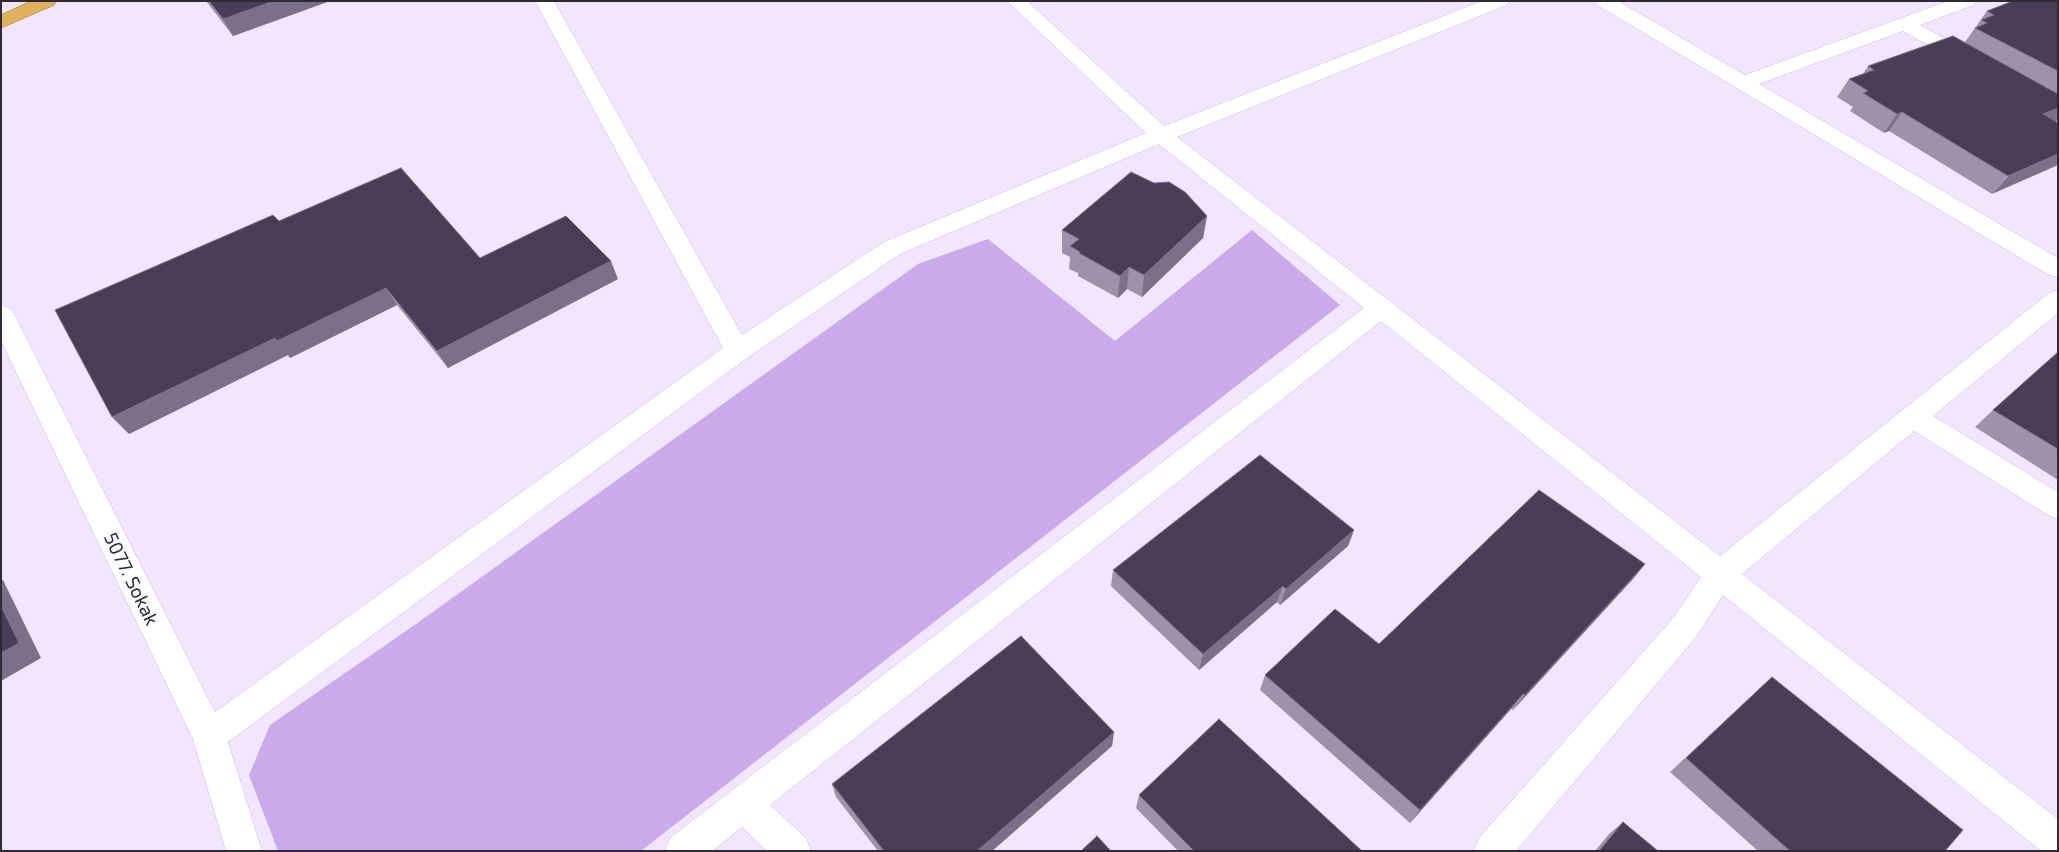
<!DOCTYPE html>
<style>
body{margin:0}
#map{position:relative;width:2059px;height:852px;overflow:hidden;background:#f2e6ff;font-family:"Exo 2",sans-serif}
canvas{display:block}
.frame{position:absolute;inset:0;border:2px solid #2f2a35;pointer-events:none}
</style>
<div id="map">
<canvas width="2059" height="852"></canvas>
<div class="frame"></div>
</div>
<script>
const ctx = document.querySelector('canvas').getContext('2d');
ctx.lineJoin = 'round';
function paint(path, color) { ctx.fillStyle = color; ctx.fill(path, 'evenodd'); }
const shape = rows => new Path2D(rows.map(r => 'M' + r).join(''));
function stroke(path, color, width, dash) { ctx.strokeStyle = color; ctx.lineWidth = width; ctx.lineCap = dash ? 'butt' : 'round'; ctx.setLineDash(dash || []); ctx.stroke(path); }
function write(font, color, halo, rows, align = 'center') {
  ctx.font = font + ' "Exo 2",sans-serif'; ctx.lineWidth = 5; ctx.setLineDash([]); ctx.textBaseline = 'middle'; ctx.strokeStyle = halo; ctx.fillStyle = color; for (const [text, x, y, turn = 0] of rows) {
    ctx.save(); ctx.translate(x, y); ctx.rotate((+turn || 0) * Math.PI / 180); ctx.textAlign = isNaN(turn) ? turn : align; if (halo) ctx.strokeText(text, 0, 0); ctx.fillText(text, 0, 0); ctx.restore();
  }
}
paint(shape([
 [1252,230,1340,305,641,851,278,851,249,775,270,725,416,624,918,264,988,239,1115,341]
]), '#caaaeb');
const minor = shape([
 [535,1,554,1,742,335,884,242,1146,133,1007,1,1027,1,1164,126,1482,1,1509,1,1507,5,1177,137,1720,556,2049,293,2058,290,2058,313,1933,416,2058,492,2058,519,2048,515,1914,431,1742,574,2058,819,2058,851,2041,851,1723,595,1696,637,1516,851,1474,851,1479,838,1674,617,1701,577,1381,321,770,805,806,838,811,851,767,851,742,827,712,851,665,851,670,838,731,791,1364,308,1159,144,900,254,747,358,228,742,262,851,226,851,193,739,1,341,1,305,10,308,14,314,215,712,723,348,535,1],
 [1595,1,1618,1,1745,75,1948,1,1976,1,1974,5,1920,25,1976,56,1979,60,1976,64,1969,66,1962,64,1903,31,1759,84,2058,258,2058,277,2049,275,1735,87,1597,5,1595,1]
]);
const trunk = shape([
 [31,1,56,1,54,5,1,28,1,15,31,1]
]);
stroke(minor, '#c6b9d6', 1);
stroke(trunk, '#9e7532', 1);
paint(minor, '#fff');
paint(trunk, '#e0b05a');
paint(shape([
 [206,1,330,1,233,36],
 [2058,1,2058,120,2055,121,1992,194,1889,131,1884,133,1850,111,1853,107,1837,97,1849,79,1863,74,1868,66,1965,42,1987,11],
 [1207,216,1203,238,1142,297,1127,289,1118,298,1078,276,1078,273,1069,269,1070,257,1062,253,1062,230],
 [279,221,480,258,618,279,448,368,397,305,290,358,288,355,129,434],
 [2058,352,2058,480,1975,427,1993,410],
 [1354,530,1348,546,1280,605,1277,602,1199,670,1111,586,1113,570],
 [1645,564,1632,580,1513,710,1511,709,1410,823,1260,690,1265,675,1379,644],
 [1772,677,1945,851,1758,851,1670,772],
 [1114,732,1112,746,992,851,878,851,836,797,832,784],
 [1139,795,1362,851,1178,851,1136,808],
 [1623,822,1658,851,1595,851,1609,834]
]), '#9e92ab');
paint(shape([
 [274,1,330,1,233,36,223,19],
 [2058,108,2058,120,2028,133,2043,114],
 [1902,112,1889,131,1884,133,1897,114],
 [2058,154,2058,165,1992,194,2008,176],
 [1207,216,1203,238,1142,297,1144,275],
 [611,261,618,279,448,368,437,351],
 [1129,267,1127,289,1118,298,1120,276],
 [386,288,397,305,290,358,288,355,129,434,112,417,275,338],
 [1354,530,1348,546,1280,605,1286,589],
 [1645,564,1632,580,1513,710,1525,695],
 [1,579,3,580,41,658,1,681],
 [1283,586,1277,602,1199,670,1203,654],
 [1523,694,1511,709,1410,823,1420,810],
 [1114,732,1112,746,992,851,977,851]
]), '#7c7089');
const building = shape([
 [209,1,274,1,223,19,209,1],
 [2013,1,2058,1,2058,71,1975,28,1987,23,1981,20,1994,15,1987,11,2013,1],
 [1953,36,2058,94,2058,108,2043,114,2058,123,2058,154,2008,176,1902,112,1897,114,1863,93,1868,91,1849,79,1874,70,1868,66,1953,36],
 [401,168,480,258,566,216,611,261,437,351,386,288,277,341,275,338,112,417,55,310,273,215,279,221,401,168],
 [1131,172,1154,183,1169,182,1185,192,1207,216,1144,275,1129,267,1120,276,1079,253,1080,252,1070,246,1079,239,1062,230,1131,172],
 [2058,352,2058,449,1993,410,2058,352],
 [1260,455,1354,530,1286,589,1283,586,1203,654,1113,570,1260,455],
 [1539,490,1645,564,1525,695,1523,694,1420,810,1265,675,1335,609,1379,644,1539,490],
 [1,606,19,643,1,653,1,606],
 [1021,636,1114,732,977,851,884,851,832,784,1021,636],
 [1772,677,1963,830,1945,851,1790,851,1686,758,1772,677],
 [1219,719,1362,851,1194,851,1139,795,1219,719],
 [1623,822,1658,851,1599,851,1623,822],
 [1097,836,1111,851,1081,851,1097,836]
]);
paint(building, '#4a3e57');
stroke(building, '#7c7089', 1);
write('19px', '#2f2a35', '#fbf8fe', [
 ["5077. Sokak",131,579,64]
]);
</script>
